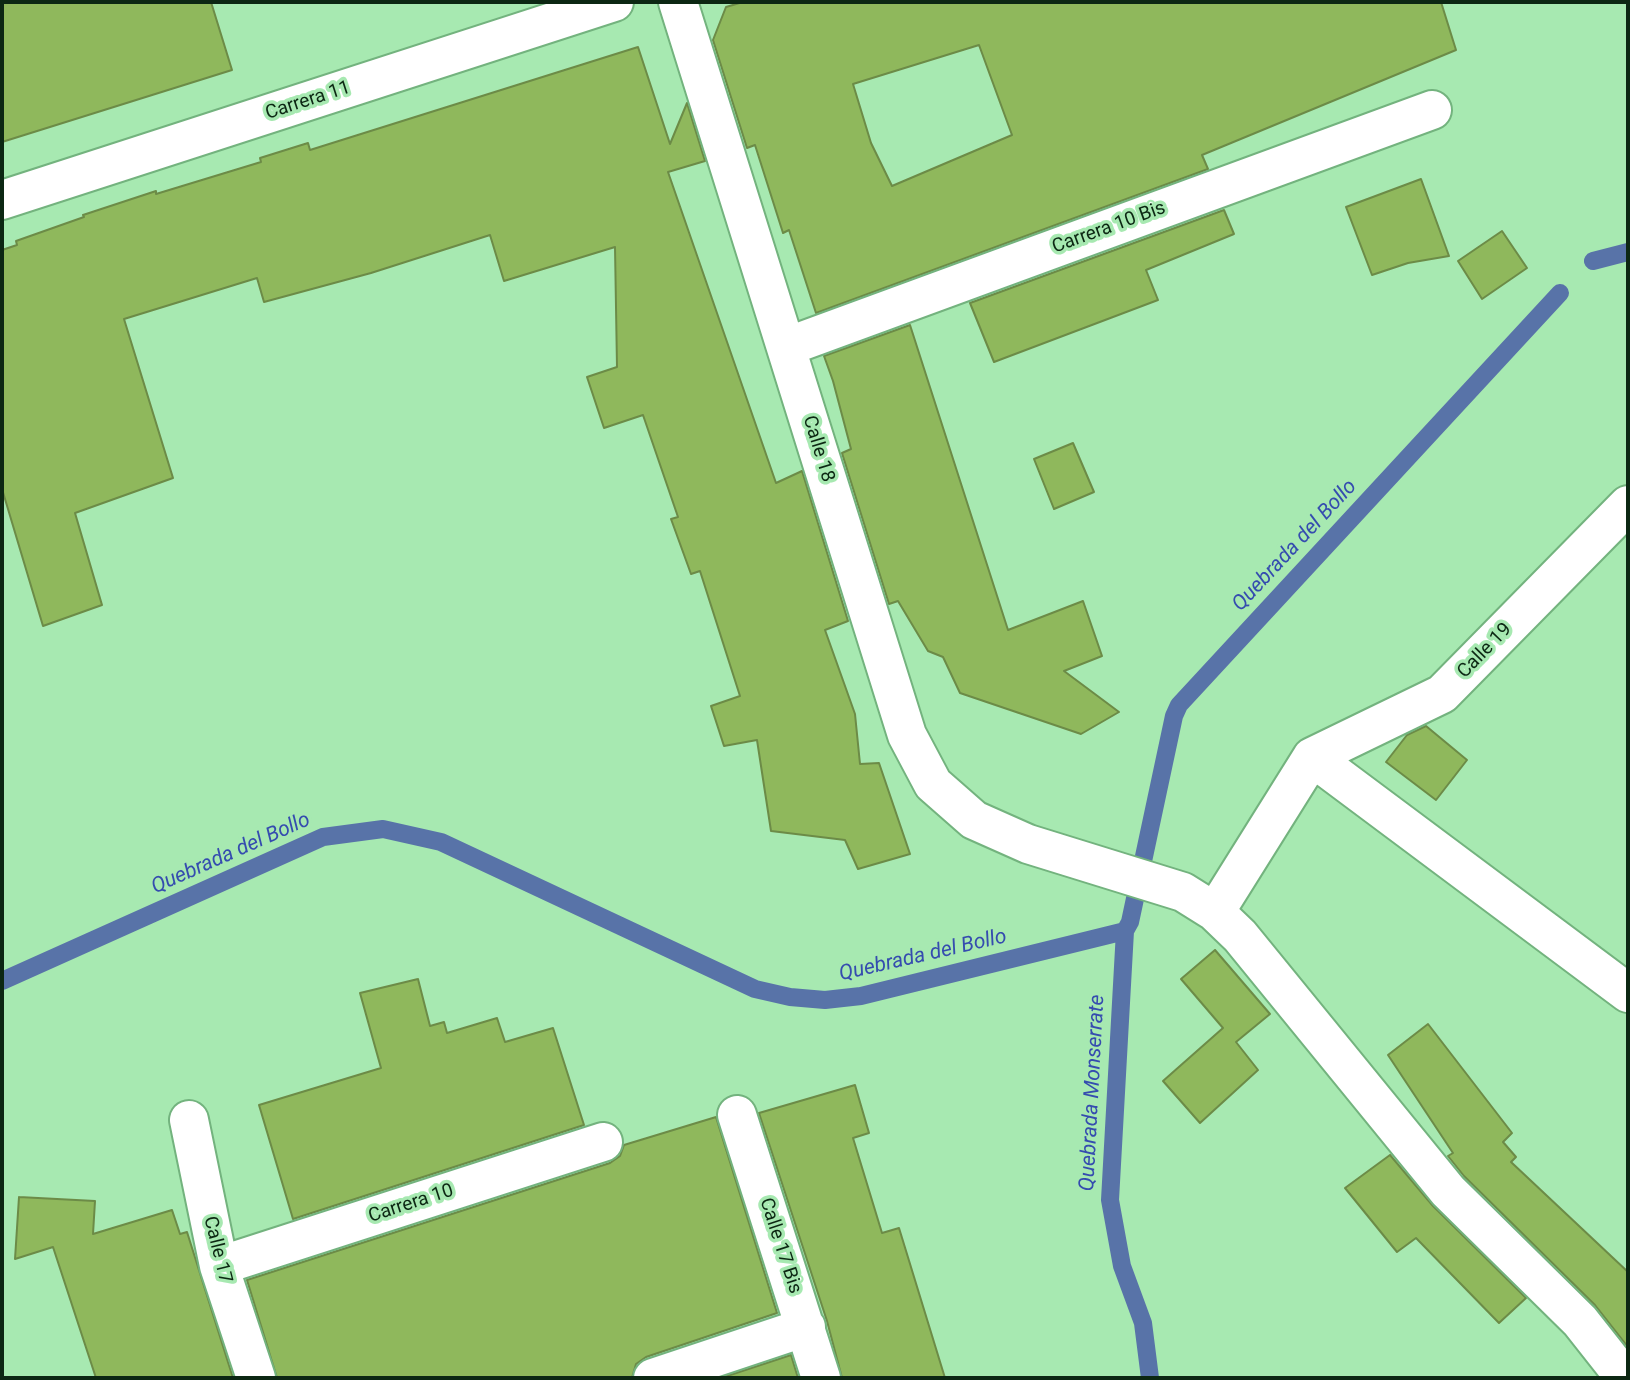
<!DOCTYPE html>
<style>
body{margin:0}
#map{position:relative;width:1630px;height:1380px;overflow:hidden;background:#a7e9b1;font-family:Roboto,sans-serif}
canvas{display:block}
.frame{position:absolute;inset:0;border:4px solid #0c2713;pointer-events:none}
</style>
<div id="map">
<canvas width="1630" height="1380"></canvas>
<div class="frame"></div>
</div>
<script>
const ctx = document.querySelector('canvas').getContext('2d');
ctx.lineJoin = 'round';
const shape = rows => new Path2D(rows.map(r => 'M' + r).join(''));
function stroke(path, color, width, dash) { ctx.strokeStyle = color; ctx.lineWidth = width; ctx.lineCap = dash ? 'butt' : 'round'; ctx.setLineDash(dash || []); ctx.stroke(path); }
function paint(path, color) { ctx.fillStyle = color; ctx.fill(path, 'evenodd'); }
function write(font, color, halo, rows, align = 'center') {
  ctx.font = font + ' Roboto,sans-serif'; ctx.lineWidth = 7; ctx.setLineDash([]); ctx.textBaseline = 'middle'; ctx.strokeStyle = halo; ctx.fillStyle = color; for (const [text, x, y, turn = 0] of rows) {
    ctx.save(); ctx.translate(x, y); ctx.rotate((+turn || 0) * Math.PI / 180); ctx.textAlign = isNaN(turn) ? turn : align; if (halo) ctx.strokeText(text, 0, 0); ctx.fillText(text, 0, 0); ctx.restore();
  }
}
stroke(shape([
 [1593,261,1628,252],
 [1125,931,1110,1200,1122,1266,1143,1323,1150,1378],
 [2,981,323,837,383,829,441,842,755,989,790,997,825,1000,861,996,1125,931,1130,922,1174,716,1179,705,1560,293]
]), '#5873a8', 18);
const building = shape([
 [2,2,211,2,232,70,2,142,2,2],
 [743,2,1441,2,1456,50,1202,155,1208,169,816,313,789,230,783,233,755,145,747,148,713,40,726,7,743,2],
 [979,45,1012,135,892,186,871,143,853,84,979,45],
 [638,47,670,144,687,103,705,161,668,172,776,483,802,471,848,621,825,630,855,714,860,764,879,763,910,854,858,869,845,840,771,831,757,740,724,746,711,706,740,696,700,571,691,574,671,519,678,517,643,415,604,428,587,377,617,367,615,247,504,281,490,235,371,273,264,302,257,278,124,319,173,478,75,513,102,605,43,626,2,489,2,250,17,245,16,241,84,217,83,215,156,191,156,194,261,162,260,158,308,143,310,150,638,47],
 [1421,179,1449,256,1408,263,1372,275,1346,207,1421,179],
 [1224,210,1234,234,1146,270,1158,300,994,362,970,303,1224,210],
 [1502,231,1527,268,1482,299,1458,261,1502,231],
 [910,325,1008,630,1083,601,1102,656,1064,671,1119,712,1081,734,960,693,943,657,928,651,898,601,889,604,842,453,851,449,833,381,824,356,910,325],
 [1073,443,1094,492,1054,509,1034,459,1073,443],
 [1426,726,1467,760,1436,800,1386,762,1407,735,1426,726],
 [1215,950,1270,1014,1236,1042,1258,1070,1200,1123,1163,1081,1223,1028,1181,979,1215,950],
 [418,979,430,1026,444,1022,447,1033,497,1018,505,1042,553,1028,584,1125,293,1219,259,1105,381,1068,360,993,418,979],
 [1428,1024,1512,1133,1503,1142,1516,1157,1511,1162,1628,1272,1628,1347,1595,1305,1464,1176,1448,1156,1453,1153,1388,1055,1428,1024],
 [855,1085,869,1133,853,1138,882,1233,899,1228,945,1378,842,1378,827,1321,759,1113,855,1085],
 [716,1117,777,1313,646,1357,636,1364,632,1378,277,1378,247,1280,610,1163,620,1156,624,1145,716,1117],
 [1390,1155,1433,1206,1526,1298,1499,1323,1416,1238,1397,1252,1345,1188,1390,1155],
 [19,1197,95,1201,93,1234,172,1210,180,1234,187,1232,233,1378,96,1378,53,1247,15,1259,19,1197],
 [791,1355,798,1378,721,1378,791,1355]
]);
paint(building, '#8fb85c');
stroke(building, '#6c8b47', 2);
const street = shape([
 [678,2,907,735,933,784,974,820,1028,844,1183,892,1215,912,1240,936,1448,1191,1580,1321,1625,1378],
 [2,200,614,2],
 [786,347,1432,110],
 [1312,757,1442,694,1628,505],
 [1215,912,1312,757,1628,993],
 [737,1115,821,1378],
 [189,1120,219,1266,256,1378],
 [219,1266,603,1142],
 [653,1378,806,1327]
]);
stroke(street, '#73b37e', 42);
stroke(street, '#fff', 38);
write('19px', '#0c2713', '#a7e9b1', [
 ["Carrera 11",308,101,-18],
 ["Carrera 10 Bis",1109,228,-20],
 ["Calle 18",818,449,73],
 ["Calle 19",1485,651,-46],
 ["Carrera 10",411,1204,-18],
 ["Calle 17 Bis",780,1246,72],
 ["Calle 17",217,1250,76]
]);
write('italic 21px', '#354caf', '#a7e9b1', [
 ["Quebrada del Bollo",1295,546,-47],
 ["Quebrada del Bollo",231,854,-24],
 ["Quebrada del Bollo",923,956,-13],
 ["Quebrada Monserrate",1093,1093,-87]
]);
</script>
